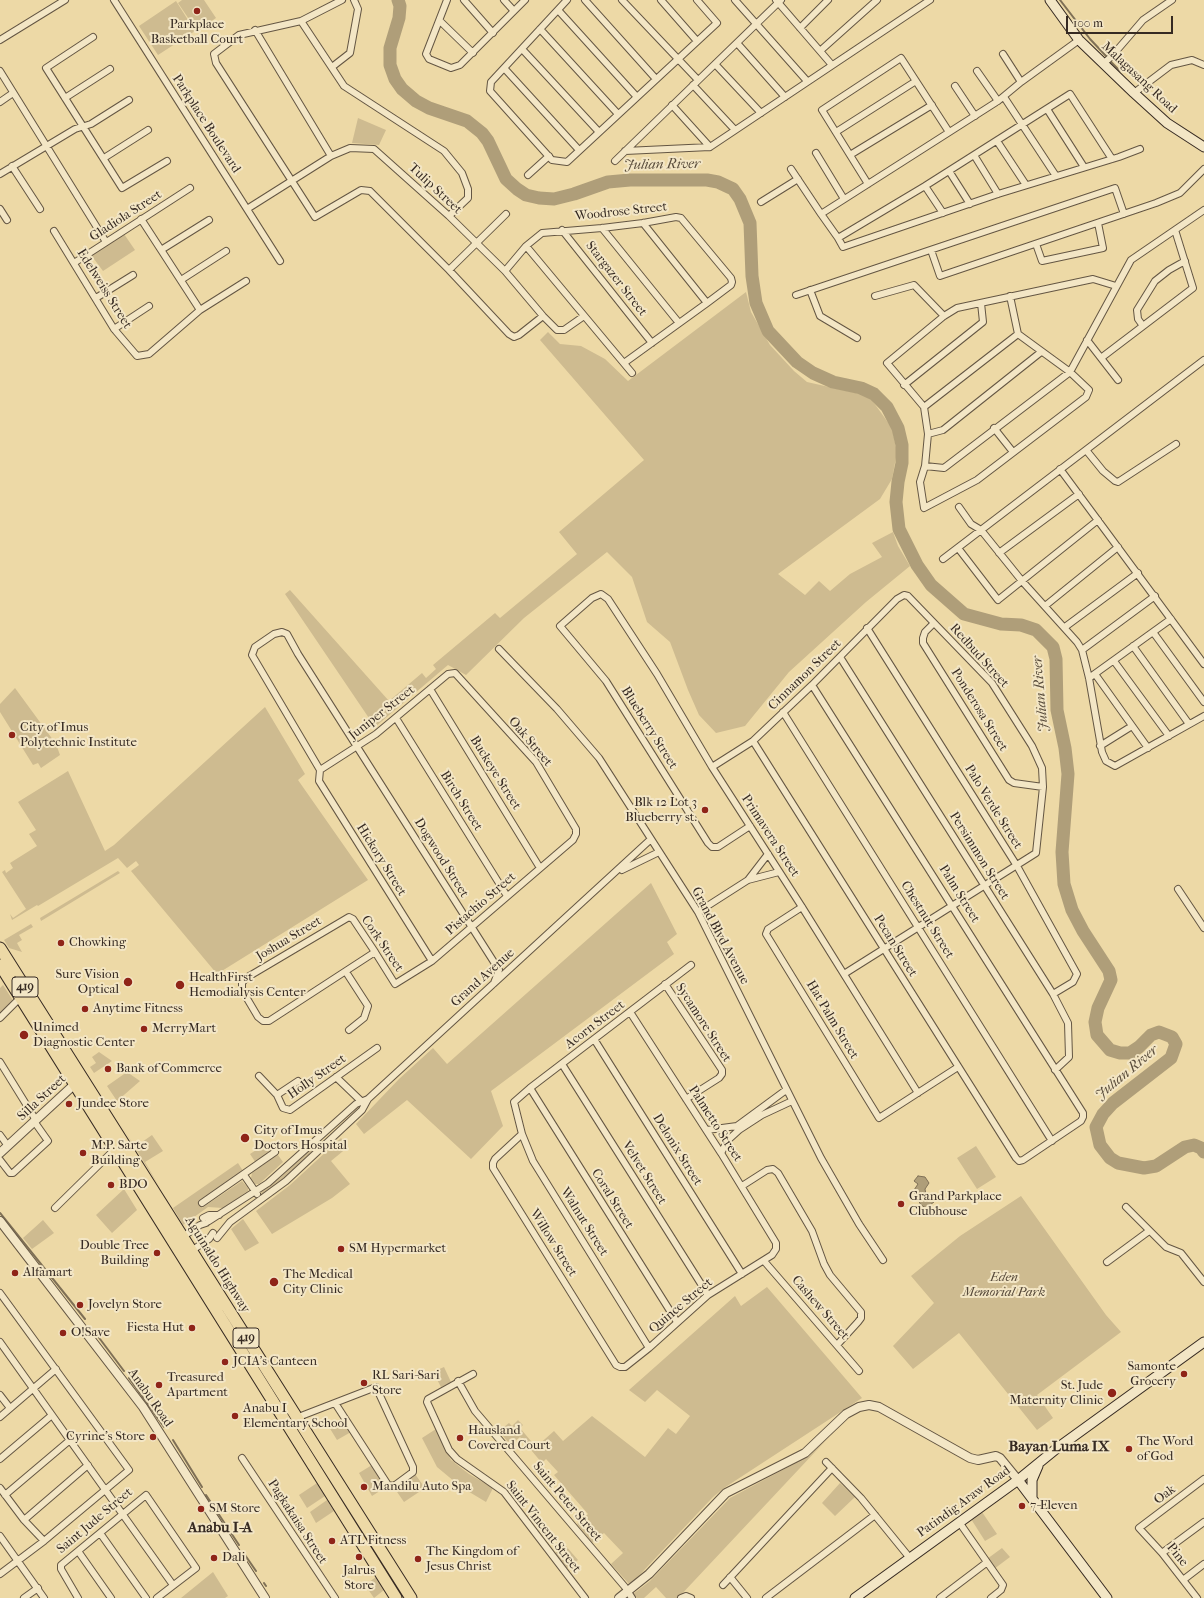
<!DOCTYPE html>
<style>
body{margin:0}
#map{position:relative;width:1204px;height:1598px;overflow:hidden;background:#edd9a6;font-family:"IM FELL French Canon",serif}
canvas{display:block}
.scale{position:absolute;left:1066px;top:16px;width:107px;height:18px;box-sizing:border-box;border:2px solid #362a22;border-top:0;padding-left:5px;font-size:12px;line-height:14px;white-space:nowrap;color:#362a22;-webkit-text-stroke:3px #f3e6c5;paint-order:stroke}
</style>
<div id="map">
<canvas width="1204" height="1598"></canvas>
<div class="scale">100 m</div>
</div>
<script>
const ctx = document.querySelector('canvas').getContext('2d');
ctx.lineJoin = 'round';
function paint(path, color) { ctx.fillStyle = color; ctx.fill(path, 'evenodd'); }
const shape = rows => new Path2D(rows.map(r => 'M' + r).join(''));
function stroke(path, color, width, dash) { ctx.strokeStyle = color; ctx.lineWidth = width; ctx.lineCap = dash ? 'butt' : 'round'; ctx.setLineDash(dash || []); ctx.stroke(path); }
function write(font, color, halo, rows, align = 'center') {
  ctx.font = font + ' "IM FELL French Canon",serif'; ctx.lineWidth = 4; ctx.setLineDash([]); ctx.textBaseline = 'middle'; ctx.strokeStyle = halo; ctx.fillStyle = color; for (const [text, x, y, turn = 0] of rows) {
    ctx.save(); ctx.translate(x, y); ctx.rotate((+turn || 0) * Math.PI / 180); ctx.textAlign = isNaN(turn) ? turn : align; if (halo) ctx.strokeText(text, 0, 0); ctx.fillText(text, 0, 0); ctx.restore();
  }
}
paint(shape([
 [182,0,204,0,216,18,197,31,178,3],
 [176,1,195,31,158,55,139,26],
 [358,118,386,130,379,145,352,143],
 [124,234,135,250,103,271,91,255],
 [746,292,751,312,770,345,794,371,807,382,869,396,892,428,897,452,892,479,880,499,778,574,805,595,819,581,830,591,850,574,882,557,872,543,893,532,898,546,910,566,866,602,789,672,745,726,716,733,699,715,688,690,670,642,647,622,632,577,607,552,524,618,466,675,448,665,375,727,285,594,290,590,389,701,422,673,426,678,436,669,433,665,495,613,500,618,577,554,559,532,644,460,540,340,548,332,560,344,581,346,605,359,628,381],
 [15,688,56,744,60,755,41,768,38,763,33,765,0,712,0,704],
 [265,707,305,774,298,780,368,880,217,974,131,871,139,865,136,861,127,868,118,858,38,906,37,905,12,920,10,914,13,918,26,909,2,872,5,870,6,873,13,868,10,863,37,846,29,834,36,830,18,802,68,771,105,851,114,845],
 [118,871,120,873,41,921,40,918],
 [651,883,677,934,667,942,674,954,491,1091,503,1126,471,1159,407,1100,364,1134,356,1124,399,1079,433,1048,447,1064],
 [31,924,33,927,19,935,22,940,17,943,22,952,9,948,4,940],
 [3,985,14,1002,0,1015,0,988],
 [99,1052,112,1061,94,1073,90,1067,96,1063,92,1057],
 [127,1072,140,1081,117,1101,107,1086],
 [121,1125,135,1147,152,1135,163,1151,145,1162,160,1188],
 [341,1138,348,1147,331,1161,350,1184,332,1198,272,1234,256,1211,290,1185],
 [267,1143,271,1149,274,1149,256,1163,250,1154],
 [315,1145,318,1146,318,1148,278,1184,262,1195,261,1192,281,1177],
 [976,1146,996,1177,977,1189,957,1158],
 [294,1152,259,1184,255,1184,251,1178,252,1173,274,1156,278,1155,283,1162],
 [238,1163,243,1171,198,1202,202,1208,242,1181,248,1188,248,1191,223,1208,208,1207,183,1225,173,1208],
 [124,1189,137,1210,112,1233,96,1215],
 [1021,1196,1106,1315,1121,1332,1037,1395,1053,1418,1037,1430,959,1333,913,1369,893,1346,934,1303,911,1276,960,1236],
 [243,1219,259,1243,245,1251,231,1229],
 [43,1220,54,1233,32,1249,23,1238],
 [767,1287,862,1398,724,1488,713,1497,630,1585,611,1564,623,1553,604,1533,592,1543,577,1524,588,1514,554,1475,558,1472,546,1459,542,1463,520,1437,515,1441,512,1438,508,1442,499,1431,509,1423,512,1426,518,1420,523,1425,520,1428,536,1447,554,1431,563,1441,592,1416,645,1457,668,1428,676,1434,690,1416,657,1390,645,1402,629,1390,735,1296,741,1306],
 [444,1367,451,1382,441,1387,433,1372],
 [342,1418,351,1432,337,1440,329,1427],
 [436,1429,451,1460,469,1474,493,1488,486,1502,461,1487,437,1467,422,1438],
 [830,1436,678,1598,666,1598,656,1587,644,1598,637,1598,633,1594,650,1581,730,1498,809,1456],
 [372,1465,386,1487,372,1496,359,1473],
 [415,1474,425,1488,404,1502,395,1489],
 [317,1483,325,1496,307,1508,299,1495],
 [840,1483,855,1497,835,1516,822,1503],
 [327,1500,334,1511,316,1523,310,1512],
 [982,1512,997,1534,985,1541,971,1519],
 [565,1545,578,1560,566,1569,554,1554],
 [1002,1548,1010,1557,994,1569,987,1559],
 [213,1572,228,1596,225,1598,181,1598],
 [376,1577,384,1590,374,1598,365,1585]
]), '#cebb90');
const water = shape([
 [918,1176,925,1177,929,1183,925,1189,926,1195,934,1202,926,1208,921,1205,915,1195,914,1190,918,1184,914,1181,918,1176]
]);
paint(water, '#af9e79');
stroke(water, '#7f7056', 1);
stroke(shape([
 [1060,0,1090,39,1106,56],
 [1111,62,1120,71],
 [0,1213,85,1319],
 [94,1331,124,1371],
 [129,1378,164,1427],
 [173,1440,202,1487],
 [206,1495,239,1545],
 [245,1555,256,1571],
 [264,1583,266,1586]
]), '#7f7056', 2);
stroke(shape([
 [398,0,400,6,399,18,390,48,390,65,395,79,402,89,416,101,429,108,467,121,482,133,488,141,506,179,517,189,526,195,539,198,554,199,574,194,608,182,630,180,707,180,718,182,733,189,740,199,750,223,752,276,756,303,768,331,797,362,813,373,833,382,861,388,874,394,887,407,898,428,902,445,902,463,898,482,896,502,899,529,917,565,931,585,964,614,1001,624,1021,625,1036,630,1053,647,1056,659,1057,710,1065,748,1068,774,1062,852,1064,884,1072,910,1083,931,1109,971,1111,980,1098,1008,1095,1022,1097,1035,1110,1050,1120,1053,1130,1053,1139,1047,1151,1035,1159,1032,1172,1037,1176,1044,1171,1058,1113,1103,1103,1114,1096,1127,1100,1145,1110,1158,1118,1163,1144,1168,1156,1166,1185,1147,1194,1145,1201,1148,1204,1152]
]), '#af9e79', 13);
const minor = shape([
 [114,0,280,261],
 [447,0,426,54,429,59,451,68,460,65,525,0],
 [464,0,493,33],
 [504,0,514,11],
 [567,0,491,82,490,91,552,160,567,162,717,23,697,0],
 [585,0,656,79],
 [622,0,698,80],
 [661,0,697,41],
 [735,0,807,81],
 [776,0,832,65],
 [558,10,637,97],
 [301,21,342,0],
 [440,21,473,53],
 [800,28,828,0],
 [540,29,618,114],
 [255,30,331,156],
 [93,37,46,68,122,188,167,161],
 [0,40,65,0],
 [737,43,785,97],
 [522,49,599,132],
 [820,51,877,0],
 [1003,54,1021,82],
 [715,64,761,113],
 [1103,64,1112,56,1143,20,1172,0],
 [332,67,350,53,358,9,354,0],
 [504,68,579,150],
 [0,71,106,242],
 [977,71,998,101],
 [693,85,735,130],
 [955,86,975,116],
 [1134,93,1171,65,1192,60,1204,65],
 [1004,97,1056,176],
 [65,98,110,69],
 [0,102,13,93],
 [672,105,710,147],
 [1047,109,1084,167],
 [836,132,916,81],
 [997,141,1026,185],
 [625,151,710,147,930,0],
 [816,153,844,199],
 [850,155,932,105],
 [974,155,998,194],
 [104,158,148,130],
 [1112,159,1070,94,925,186,838,238,843,247,998,194,1119,157,1140,149],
 [615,161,781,0],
 [12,166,40,209],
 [791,169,821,214,998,101,1021,82,1079,40],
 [949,171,970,204],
 [0,174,75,129,91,124,129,100],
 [528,175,549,156],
 [868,184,822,110,901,58,949,132],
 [925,186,943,213],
 [761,202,798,179],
 [0,209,7,220],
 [247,209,331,156,350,148,374,149,449,216,505,271,543,316,557,330,564,330,584,316],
 [821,214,838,238],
 [449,216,468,198,468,189,462,173,444,151,344,86,301,21,239,35,214,54,216,63,315,217,361,190,370,191,449,270,509,334,514,337,519,335,543,316],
 [141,219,200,310],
 [643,223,707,303],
 [602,228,679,323],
 [562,230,652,343],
 [54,231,114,329,137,356,149,354,200,310,246,281],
 [1036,244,1042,261,1103,248,1098,223],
 [526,246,632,373],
 [161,250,209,220],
 [931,250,940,276,1156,203,1180,193,1204,169],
 [74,263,190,188],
 [449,270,506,214],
 [505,271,526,246,542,233,602,228,643,223,676,217,681,218,731,278,732,282,731,285,707,303,624,363],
 [181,280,226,251],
 [810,290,820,316,857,338],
 [796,295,1115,188,1124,214],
 [875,296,914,285,944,316],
 [1010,296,1018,334],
 [96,298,133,275],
 [1143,326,1138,319,1137,310,1155,281,1169,270,1185,261],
 [114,329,149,306],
 [1087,340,1118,380],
 [1101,358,1193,288,1175,230],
 [904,385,983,322,981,303],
 [924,407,1018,334,1070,372,1089,390,1086,397,977,480,924,508,920,482,925,466,928,434,924,407,887,363,944,316,957,308,1093,279,1116,286],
 [994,428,1013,452],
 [928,434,943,430,1041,352],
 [1086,450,1103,471,1115,481,1118,482,1176,444],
 [925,466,944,468,1070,372,1131,260,1204,210],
 [1060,469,1204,664],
 [959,507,971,524,981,530,1022,581,1077,642,1082,650,1089,678,1102,752,1106,761,1115,766,1204,716],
 [958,548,998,600,1098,520],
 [999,553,1079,494],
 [943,559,1204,360],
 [1045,606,1118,547],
 [934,623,925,632,923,638,923,643,1009,780,1014,783,1043,787],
 [1065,627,1138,573],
 [867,628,1017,866,1077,974,1073,982,1053,994],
 [1153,632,1204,702],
 [1133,646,1189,724],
 [499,649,557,709,599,758,698,912,821,1158,859,1224,883,1260],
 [1082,650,1155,596],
 [840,657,1053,994,1068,1023,1069,1057,1055,1070],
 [1114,661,1169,736],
 [1095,674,1148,748],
 [1089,678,1171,619],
 [430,689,540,868],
 [783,712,1052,1141],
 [396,718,507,896],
 [753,741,1016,1158,1019,1161,1023,1160,1081,1121,1083,1117,1083,1113,812,685],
 [1100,746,1132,726],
 [712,767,753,741,812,685,897,599,904,595,908,596,992,683,1032,746,1042,768,1043,787,1036,853,844,974],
 [320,770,376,734,448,674,455,673,536,762,576,829,576,834,573,840,432,961,395,984,375,952,353,919,349,917,246,978,242,983,242,990,258,1017,263,1021,269,1021,375,952],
 [320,770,252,655,255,647,274,634,282,632,287,634,298,654,499,970,494,983],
 [320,770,319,781,432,961],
 [750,826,718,847,712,847,708,843,606,681,560,626,592,598,601,594,608,599,657,674,712,767,802,907,918,1093],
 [622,870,659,852],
 [748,880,768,854],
 [1178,889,1204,928],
 [802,907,768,929,766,934,879,1118,958,1067],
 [698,912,748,880,779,872],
 [346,972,368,1006,364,1018,349,1030],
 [665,984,722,1070,722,1074,719,1078,686,1099],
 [0,1018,20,998],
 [594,1039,742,1274],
 [0,1062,34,1117,36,1124,48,1141,13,1173,10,1173,0,1160],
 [562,1064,708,1295],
 [259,1076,277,1095,283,1108,290,1110,377,1048],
 [336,1077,361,1101],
 [530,1088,677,1322],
 [277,1095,298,1081],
 [707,1130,737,1126,786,1090],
 [522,1134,495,1159,493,1163,493,1168,616,1365,620,1367,625,1367,649,1348,708,1295,772,1255,776,1249,776,1243,721,1153,630,1012],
 [0,1135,8,1146],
 [721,1153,728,1140,739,1130,762,1115,792,1101],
 [244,1175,257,1194],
 [742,1186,767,1170,773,1169,778,1173,812,1231,824,1264,830,1275,861,1312,861,1318,858,1322,837,1345],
 [202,1203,275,1152],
 [1126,1207,1166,1247,1181,1253,1204,1282],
 [55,1208,115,1149],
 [203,1218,209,1215,219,1215],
 [209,1221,268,1183,356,1104,368,1099,651,839],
 [181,1238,200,1225,206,1223],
 [217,1238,230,1222,286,1181,362,1110,368,1099],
 [191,1251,209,1239,213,1233],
 [764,1261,859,1371],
 [1107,1262,1149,1231],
 [0,1293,129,1470,44,1541,0,1574],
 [0,1342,173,1585],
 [649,1348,533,1161,522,1134,514,1102,530,1088,691,965],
 [473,1374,428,1399,427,1402,449,1450,457,1459,504,1492,585,1598],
 [458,1381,475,1411,625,1587,632,1598],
 [0,1395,10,1408],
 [0,1417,56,1369],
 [297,1418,301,1416,376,1387,413,1467,413,1472,394,1486,388,1485,335,1403],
 [242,1458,335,1598],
 [0,1459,52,1415],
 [826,1462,861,1498,909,1557],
 [0,1488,24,1520,44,1541],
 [5,1495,70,1440],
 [24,1520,88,1465],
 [959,1522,1003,1585,1001,1590,991,1598],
 [100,1533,146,1598],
 [0,1536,44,1598],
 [78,1551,111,1598],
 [1162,1553,1204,1522],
 [730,1577,747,1598],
 [1183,1580,1204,1564],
 [723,1585,832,1468],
 [24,1598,38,1588],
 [78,1598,61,1569,61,1565,146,1495,196,1568,157,1598],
 [681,1598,686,1596,691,1598],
 [766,1598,875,1515],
 [940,1598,986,1563],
 [1197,1598,1162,1553,1139,1528,1204,1479]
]);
const tertiary = shape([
 [0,1153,77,1082],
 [0,1221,143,1407,265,1598],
 [619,1598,649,1574,726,1493,805,1453,846,1414,859,1407,869,1405,879,1407,970,1458,978,1460,996,1456,1000,1458,1018,1480]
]);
const secondary = shape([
 [1050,0,1079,40,1134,93,1167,123,1204,147],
 [1018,1480,1107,1598],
 [1032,1497,1032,1480,1038,1466],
 [855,1598,1018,1480,1056,1449,1204,1342]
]);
const trunk = shape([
 [0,948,411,1598],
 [0,965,396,1598]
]);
stroke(minor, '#645643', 8);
stroke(tertiary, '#645643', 10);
stroke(secondary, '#362a22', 11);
stroke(trunk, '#362a22', 13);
stroke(minor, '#f3e6c5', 6);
stroke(tertiary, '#f3e6c5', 8);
stroke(secondary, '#f3e6c5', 9);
stroke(trunk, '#edd9a6', 11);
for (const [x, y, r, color] of [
 [197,11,4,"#8f2418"],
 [12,735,4,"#8f2418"],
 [705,810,4,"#8f2418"],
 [61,943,4,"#8f2418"],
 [128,982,5,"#8f2418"],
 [180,985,5,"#8f2418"],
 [85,1009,4,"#8f2418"],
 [144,1029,4,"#8f2418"],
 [24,1035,5,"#8f2418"],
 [108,1069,4,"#8f2418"],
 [69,1104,4,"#8f2418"],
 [245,1138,5,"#8f2418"],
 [83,1153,4,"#8f2418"],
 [111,1185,4,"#8f2418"],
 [901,1204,4,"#8f2418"],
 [341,1249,4,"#8f2418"],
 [157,1253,4,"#8f2418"],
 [15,1273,4,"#8f2418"],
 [274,1282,5,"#8f2418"],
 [80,1305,4,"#8f2418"],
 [192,1328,4,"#8f2418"],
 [63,1333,4,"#8f2418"],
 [225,1362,4,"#8f2418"],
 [1184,1374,4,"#8f2418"],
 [364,1383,4,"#8f2418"],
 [159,1385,4,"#8f2418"],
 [1112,1393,5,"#8f2418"],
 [235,1416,4,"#8f2418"],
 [153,1437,4,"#8f2418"],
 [460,1438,4,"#8f2418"],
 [1129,1449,4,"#8f2418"],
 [364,1487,4,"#8f2418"],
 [1022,1506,4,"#8f2418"],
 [201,1509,4,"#8f2418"],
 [332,1541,4,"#8f2418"],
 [359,1557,4,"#8f2418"],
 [214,1558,4,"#8f2418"],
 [418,1559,4,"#8f2418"]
]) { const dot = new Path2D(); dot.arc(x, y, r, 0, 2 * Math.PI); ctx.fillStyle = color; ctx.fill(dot); stroke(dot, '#f3e6c5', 1.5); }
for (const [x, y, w] of [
 [25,987,26],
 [246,1338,26]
]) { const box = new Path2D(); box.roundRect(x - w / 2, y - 10, w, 20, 3); ctx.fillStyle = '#f3e6c5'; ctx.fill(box); stroke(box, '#362a22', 1); }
write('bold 12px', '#362a22', null, [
 ["419",25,987],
 ["419",246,1338]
]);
write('13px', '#362a22', '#f3e6c5', [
 ["Parkplace",197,25,"center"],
 ["Basketball Court",197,40,"center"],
 ["City of Imus",20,728],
 ["Polytechnic Institute",20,743],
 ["Blk 12 Lot 3",697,803,"right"],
 ["Blueberry st.",697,818,"right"],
 ["Chowking",69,943],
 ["Sure Vision",119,975,"right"],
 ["Optical",119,990,"right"],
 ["HealthFirst",189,978],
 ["Hemodialysis Center",189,993],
 ["Anytime Fitness",93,1009],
 ["Unimed",33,1028],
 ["Diagnostic Center",33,1043],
 ["MerryMart",152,1029],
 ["Bank of Commerce",116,1069],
 ["Jundee Store",77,1104],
 ["City of Imus",254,1131],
 ["Doctors Hospital",254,1146],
 ["M.P. Sarte",91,1146],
 ["Building",91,1161],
 ["BDO",119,1185],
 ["Grand Parkplace",909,1197],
 ["Clubhouse",909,1212],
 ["Double Tree",149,1246,"right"],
 ["Building",149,1261,"right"],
 ["SM Hypermarket",349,1249],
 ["Alfamart",23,1273],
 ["The Medical",283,1275],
 ["City Clinic",283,1290],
 ["Jovelyn Store",88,1305],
 ["Fiesta Hut",184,1328,"right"],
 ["O!Save",71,1333],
 ["JCIA's Canteen",233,1362],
 ["Samonte",1176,1367,"right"],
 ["Grocery",1176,1382,"right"],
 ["RL Sari-Sari",372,1376],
 ["Store",372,1391],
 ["Treasured",167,1378],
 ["Apartment",167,1393],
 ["St. Jude",1103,1386,"right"],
 ["Maternity Clinic",1103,1401,"right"],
 ["Anabu I",243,1409],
 ["Elementary School",243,1424],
 ["Hausland",468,1431],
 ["Covered Court",468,1446],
 ["Cyrine's Store",145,1437,"right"],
 ["The Word",1137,1442],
 ["of God",1137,1457],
 ["Mandilu Auto Spa",372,1487],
 ["7-Eleven",1030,1506],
 ["SM Store",209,1509],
 ["ATL Fitness",340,1541],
 ["The Kingdom of",426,1552],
 ["Jesus Christ",426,1567],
 ["Dali",222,1558],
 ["Jalrus",359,1571,"center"],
 ["Store",359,1586,"center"]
], 'left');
write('13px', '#362a22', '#f3e6c5', [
 ["Malagasang Road",1139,78,43],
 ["Parkplace Boulevard",206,124,57],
 ["Tulip Street",435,189,43],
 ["Woodrose Street",621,212,-6],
 ["Gladiola Street",126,216,-33],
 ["Stargazer Street",616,279,52],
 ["Edelweiss Street",104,289,58],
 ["Redbud Street",979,656,48],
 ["Cinnamon Street",805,675,-44],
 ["Ponderosa Street",979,710,58],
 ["Juniper Street",382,713,-38],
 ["Blueberry Street",649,728,58],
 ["Oak Street",530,742,50],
 ["Buckeye Street",495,773,58],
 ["Birch Street",461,801,58],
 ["Palo Verde Street",993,807,58],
 ["Primavera Street",770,836,57],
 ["Persimmon Street",979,856,58],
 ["Dogwood Street",441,858,58],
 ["Hickory Street",381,860,58],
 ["Palm Street",959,894,58],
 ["Pistachio Street",481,904,-41],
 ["Chestnut Street",927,920,58],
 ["Grand Blvd Avenue",720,936,62],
 ["Joshua Street",289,939,-31],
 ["Cork Street",382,944,56],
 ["Pecan Street",895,946,58],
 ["Grand Avenue",483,978,-42],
 ["Hat Palm Street",832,1020,59],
 ["Sycamore Street",703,1023,57],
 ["Acorn Street",595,1025,-37],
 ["Holly Street",317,1077,-35],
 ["Silla Street",42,1098,-43],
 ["Palmetto Street",715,1124,57],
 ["Delonix Street",677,1150,58],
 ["Velvet Street",644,1173,58],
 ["Coral Street",612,1199,58],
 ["Walnut Street",584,1222,58],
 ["Willow Street",553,1243,58],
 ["Aguinaldo Highway",217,1265,58],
 ["Quince Street",681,1306,-40],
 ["Cashew Street",820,1308,49],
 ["Anabu Road",150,1398,55],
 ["Oak",1165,1495,-37],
 ["Saint Peter Street",567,1502,50],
 ["Patindig Araw Road",964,1502,-36],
 ["Saint Jude Street",95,1521,-40],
 ["Pagkakaisa Street",297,1522,57],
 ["Saint Vincent Street",543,1527,52],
 ["Pine",1177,1555,51]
]);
write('italic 13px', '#544738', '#f3e6c5', [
 ["Eden",1004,1278],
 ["Memorial Park",1004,1293]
]);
write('italic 14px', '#5a4d3c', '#f3e6c5', [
 ["Julian River",662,165,-1],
 ["Julian River",1041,694,-95],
 ["Julian River",1127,1073,-40]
]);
write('bold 15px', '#362a22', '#f3e6c5', [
 ["Bayan Luma IX",1059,1447],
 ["Anabu I-A",220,1528]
]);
</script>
